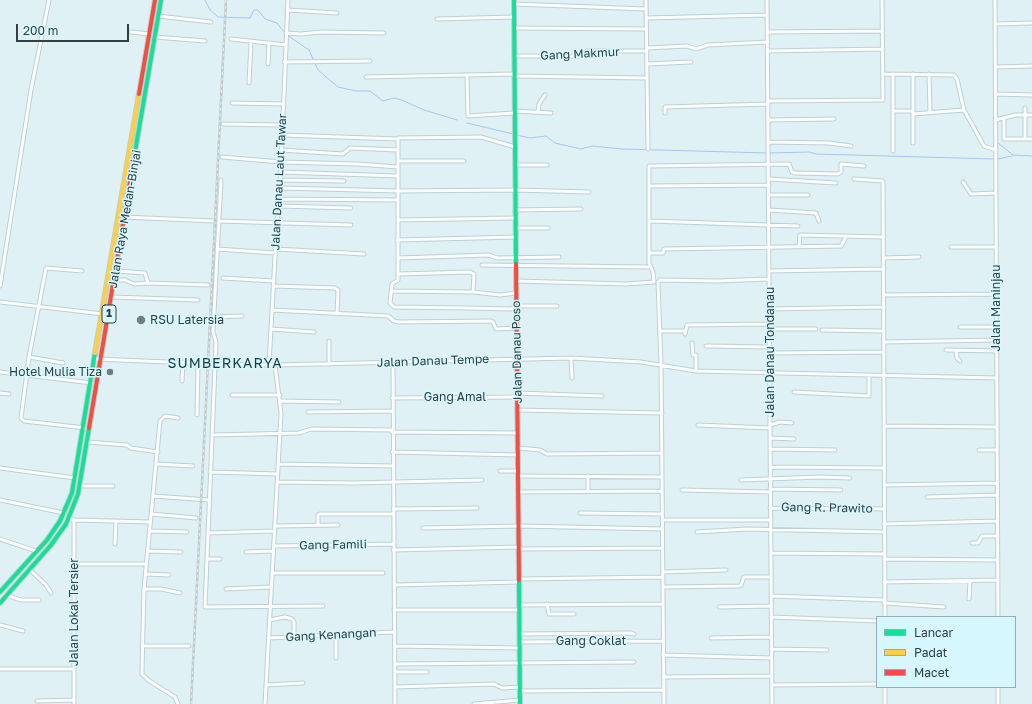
<!DOCTYPE html>
<style>
body{margin:0}
#map{position:relative;width:1032px;height:704px;overflow:hidden;background:#e0f1f5;font-family:"Golos Text",sans-serif}
canvas{display:block}
.legend{position:absolute;left:876px;top:616px;width:140px;height:72px;box-sizing:border-box;background:#d7f7fe;border:1px solid #94aeb3;margin:0;padding:5px 7px;list-style:none;font-size:12px;color:#304043}
.legend li{display:flex;align-items:center;gap:8px;height:20px}
.legend b{width:20px;border:1px solid #94aeb3}
.scale{position:absolute;left:16px;top:24px;width:113px;height:18px;box-sizing:border-box;border:2px solid #304043;border-top:0;padding-left:5px;font-size:12px;line-height:14px;white-space:nowrap;color:#304043;-webkit-text-stroke:3px #d7f7fe;paint-order:stroke}
</style>
<div id="map">
<canvas width="1032" height="704"></canvas>
<ul class="legend">
<li><b style="height:5px;background:#16e098"></b>Lancar</li>
<li><b style="height:5px;background:#ffcf43"></b>Padat</li>
<li><b style="height:5px;background:#f24e42"></b>Macet</li>
</ul>
<div class="scale">200 m</div>
</div>
<script>
const ctx = document.querySelector('canvas').getContext('2d');
ctx.lineJoin = 'round';
const shape = rows => new Path2D(rows.map(r => 'M' + r).join(''));
function stroke(path, color, width, dash) { ctx.strokeStyle = color; ctx.lineWidth = width; ctx.lineCap = dash ? 'butt' : 'round'; ctx.setLineDash(dash || []); ctx.stroke(path); }
function write(font, color, halo, rows, align = 'center') {
  ctx.font = font + ' "Golos Text",sans-serif'; ctx.lineWidth = 3; ctx.setLineDash([]); ctx.textBaseline = 'middle'; ctx.strokeStyle = halo; ctx.fillStyle = color; for (const [text, x, y, turn = 0] of rows) {
    ctx.save(); ctx.translate(x, y); ctx.rotate((+turn || 0) * Math.PI / 180); ctx.textAlign = isNaN(turn) ? turn : align; if (halo) ctx.strokeText(text, 0, 0); ctx.fillText(text, 0, 0); ctx.restore();
  }
}
stroke(shape([
 [205,0,210,10,218,17,250,18,254,10,258,10,265,19,277,23,285,33],
 [287,35,309,50,318,70,338,87,356,91,370,91,383,101,394,98,402,100,424,110,457,120],
 [467,123,513,134],
 [516,135,530,138,546,136,555,143,581,149,592,146,622,149,767,153],
 [998,143,1013,155,1032,156],
 [770,153,809,152,816,154,994,159],
 [998,159,1012,156]
]), '#a5c6f0', 1);
const street = shape([
 [646,0,648,149],
 [767,0,772,704],
 [995,0,998,617],
 [514,4,646,9],
 [287,10,337,13],
 [158,16,211,22],
 [646,18,767,15],
 [437,19,514,17],
 [995,24,1032,23],
 [514,28,646,29],
 [131,32,150,34],
 [768,32,883,31],
 [286,33,301,34,321,32,384,33],
 [155,37,205,41],
 [231,39,286,45],
 [647,48,687,46,696,49,708,45,768,42],
 [768,51,883,49],
 [514,56,581,56,587,51,647,51],
 [284,62,370,61],
 [268,64,269,43],
 [647,64,691,62],
 [995,67,1032,66],
 [883,74,954,75,957,79,964,110,984,146,996,150],
 [893,74,893,151],
 [929,74,930,112],
 [467,75,468,116,514,113],
 [514,76,647,78],
 [366,77,514,74],
 [249,83,251,42],
 [995,94,1032,95],
 [768,101,883,100,882,0],
 [232,103,284,104],
 [1025,108,1025,139],
 [514,111,551,113],
 [894,111,913,111],
 [538,112,539,104,545,95],
 [665,113,665,107,768,104],
 [913,114,964,110],
 [1004,119,1004,139,1032,139],
 [768,120,834,119],
 [995,120,1016,115,1032,115],
 [223,124,283,125],
 [282,135,398,139],
 [768,142,829,143,851,146],
 [913,143,913,74],
 [515,147,481,137,398,138,398,280,392,284,390,303,394,307,466,308,511,309,516,306,557,306],
 [281,150,343,154,350,148,398,150],
 [222,157,281,162,357,164,398,167],
 [398,161,464,161],
 [515,165,547,165],
 [280,172,398,176],
 [768,179,836,183],
 [854,179,883,181,885,617],
 [221,180,213,332,216,342,205,607,323,606],
 [280,180,344,181],
 [963,182,971,194,996,193],
 [649,186,769,185],
 [280,188,398,191,515,190,589,192],
 [769,195,808,195],
 [279,199,398,200],
 [278,206,351,208],
 [515,210,581,209],
 [769,210,816,213,819,221],
 [124,217,214,221],
 [398,220,515,218],
 [219,221,351,225],
 [650,221,798,226],
 [516,228,548,228],
 [397,240,516,237],
 [799,246,800,235,884,237],
 [951,247,996,247],
 [217,249,275,253],
 [275,249,364,254],
 [650,253,663,253,664,249,841,246,846,237],
 [398,258,489,255,497,258,559,257],
 [884,258,919,257],
 [482,265,650,267],
 [82,271,46,268,29,357,21,418,24,421,85,428],
 [116,271,145,273,148,283,208,285],
 [769,271,884,269],
 [223,278,274,281],
 [114,280,125,280,134,284,148,283],
 [516,281,626,284,654,282],
 [654,282,653,272,649,263,649,166,789,164,792,172,795,173,838,174,841,172,841,164,864,166],
 [0,286,31,90,49,0],
 [273,286,335,288,338,290,337,314],
 [391,291,473,292,474,274,470,272,398,274],
 [473,292,500,295,516,293],
 [884,295,996,294],
 [112,297,198,300],
 [0,302,103,314],
 [769,309,884,307],
 [272,310,388,316,394,321,399,322,491,321,493,322,496,329,517,328],
 [214,317,242,316],
 [960,327,996,327],
 [271,329,314,332],
 [769,329,816,329],
 [822,330,884,331],
 [660,331,684,331],
 [685,334,687,325,769,324],
 [884,342,996,340],
 [692,343,693,355,696,355,696,371],
 [706,346,770,347],
 [946,350,996,351],
 [956,350,957,358,960,361],
 [770,353,884,352],
 [29,357,63,363],
 [571,358,572,378],
 [96,359,215,364,275,365,571,358,641,362,696,371,996,378],
 [393,363,395,704],
 [269,364,277,222,280,188,288,0],
 [329,364,329,341],
 [0,372,92,383],
 [182,381,183,362],
 [794,392,869,396,869,376],
 [0,393,9,394],
 [517,393,602,396],
 [232,395,280,395],
 [392,398,517,397],
 [281,401,339,402],
 [517,410,662,413],
 [308,412,392,411],
 [197,415,198,363],
 [698,425,770,428],
 [770,425,780,422,792,423],
 [884,426,997,427],
 [392,432,518,433],
 [212,435,299,433,311,429,392,430],
 [770,438,794,439],
 [88,442,127,445,131,448,158,452],
 [518,448,540,450,547,454,662,453],
 [770,449,835,450],
 [979,450,997,450],
 [392,452,518,455],
 [156,464,193,466],
 [278,464,393,466],
 [770,467,884,468],
 [0,468,75,478],
 [500,471,518,471],
 [210,472,278,474],
 [518,476,662,477],
 [741,480,820,477,850,478],
 [277,482,353,483,482,480],
 [884,485,997,483],
 [79,486,113,486],
 [770,489,841,490],
 [682,490,770,492],
 [588,491,588,476],
 [519,492,662,491],
 [153,496,209,500],
 [927,497,997,495],
 [0,500,64,513],
 [770,508,884,509],
 [393,509,477,508],
 [580,513,662,514],
 [151,514,196,518],
 [69,518,74,520,151,522],
 [662,520,771,520],
 [884,524,997,521],
 [318,525,318,515,320,514,393,514],
 [275,526,338,525],
 [423,528,519,526,662,529],
 [150,531,187,532],
 [697,532,747,529,884,532],
 [208,533,274,531],
 [0,539,36,551],
 [972,543,978,543,982,536,997,536],
 [115,544,116,521],
 [274,546,393,544],
 [519,549,662,548],
 [393,550,519,547],
 [148,551,181,552],
 [246,552,273,551],
 [771,553,884,554],
 [207,559,220,559],
 [884,559,997,560],
 [73,564,147,564],
 [29,569,46,585,51,593],
 [663,572,726,570],
 [272,573,383,573],
 [146,574,169,575],
 [519,579,663,577],
 [884,582,997,580],
 [394,585,519,582],
 [663,587,739,586,741,585,744,577,771,577],
 [144,589,161,589,180,593],
 [226,589,271,587],
 [6,595,21,600,39,600],
 [771,596,884,600],
 [969,599,970,580],
 [884,603,944,607],
 [547,604,549,614,574,614],
 [519,605,663,604],
 [719,607,771,606],
 [394,610,519,610],
 [771,617,877,621],
 [269,620,285,617,292,619,294,622,294,637],
 [0,625,23,631],
 [520,634,631,633,634,634],
 [336,635,336,658],
 [268,638,394,632],
 [711,638,771,637],
 [520,642,663,641],
 [142,646,189,646],
 [395,646,520,648],
 [771,649,827,650],
 [663,655,771,658],
 [395,664,634,662],
 [0,669,74,669],
 [395,672,427,672],
 [663,677,772,676],
 [266,685,303,683],
 [772,685,877,684],
 [395,687,494,684,502,688,520,687],
 [885,687,885,704],
 [998,687,998,704],
 [520,691,663,690],
 [37,701,74,700],
 [74,704,74,520],
 [178,704,175,697,148,680,142,674,142,670,144,589,160,421,165,416,178,418],
 [265,704,281,413,275,365],
 [474,704,520,700],
 [664,704,661,365,658,282,660,280,716,281,769,279]
]);
const fast = shape([
 [514,0,516,264],
 [135,152,161,0],
 [519,580,520,704],
 [0,592,47,540,60,521,72,493,95,353],
 [0,603,51,545,66,524,78,494,89,428]
]);
const slow = shape([
 [95,353,139,94]
]);
const jam = shape([
 [139,94,155,0],
 [516,264,519,580],
 [89,428,135,152]
]);
stroke(street, '#bfcfd2', 5);
stroke(fast, '#bfcfd2', 6);
stroke(slow, '#bfcfd2', 6);
stroke(jam, '#bfcfd2', 6);
stroke(street, '#fafdfe', 3);
stroke(fast, '#16e098', 4);
stroke(slow, '#ffcf43', 4);
stroke(jam, '#f24e42', 4);
const rail = shape([
 [191,704,226,0]
]);
stroke(rail, '#c3c8ca', 2.5);
stroke(rail, '#d7f7fe', 1, [3]);
for (const [x, y, r, color] of [
 [141,320,5,"#6e7e81"],
 [110,372,4,"#6e7e81"]
]) { const dot = new Path2D(); dot.arc(x, y, r, 0, 2 * Math.PI); ctx.fillStyle = color; ctx.fill(dot); stroke(dot, '#d7f7fe', 1.5); }
for (const [x, y, w] of [
 [109,314,14]
]) { const box = new Path2D(); box.roundRect(x - w / 2, y - 9, w, 18, 3); ctx.fillStyle = '#d7f7fe'; ctx.fill(box); stroke(box, '#304043', 1); }
write('bold 11px', '#304043', null, [
 ["1",109,314]
]);
write('12px', '#304043', '#d7f7fe', [
 ["Gang Makmur",580,54,-3],
 ["Jalan Danau Laut Tawar",279,182,-87],
 ["Jalan Raya Medan-Binjai",125,219,-80],
 ["Jalan Maninjau",996,308,-90],
 ["Jalan Danau Poso",517,352,-91],
 ["Jalan Danau Tondanau",770,352,-90],
 ["Jalan Danau Tempe",433,361,-2],
 ["Gang Amal",455,397],
 ["Gang R. Prawito",827,508,1],
 ["Gang Famili",333,545,-1],
 ["Jalan Lokal Tersier",74,612,-90],
 ["Gang Kenangan",331,635,-3],
 ["Gang Coklat",591,641]
]);
write('12px', '#304043', '#d7f7fe', [
 ["RSU Latersia",150,320],
 ["Hotel Mulia Tiza",102,372,"right"]
], 'left');
ctx.letterSpacing = '1px';
write('14px', '#173b42', '#d7f7fe', [
 ["SUMBERKARYA",225,364]
]);
ctx.letterSpacing = '0px';
</script>
